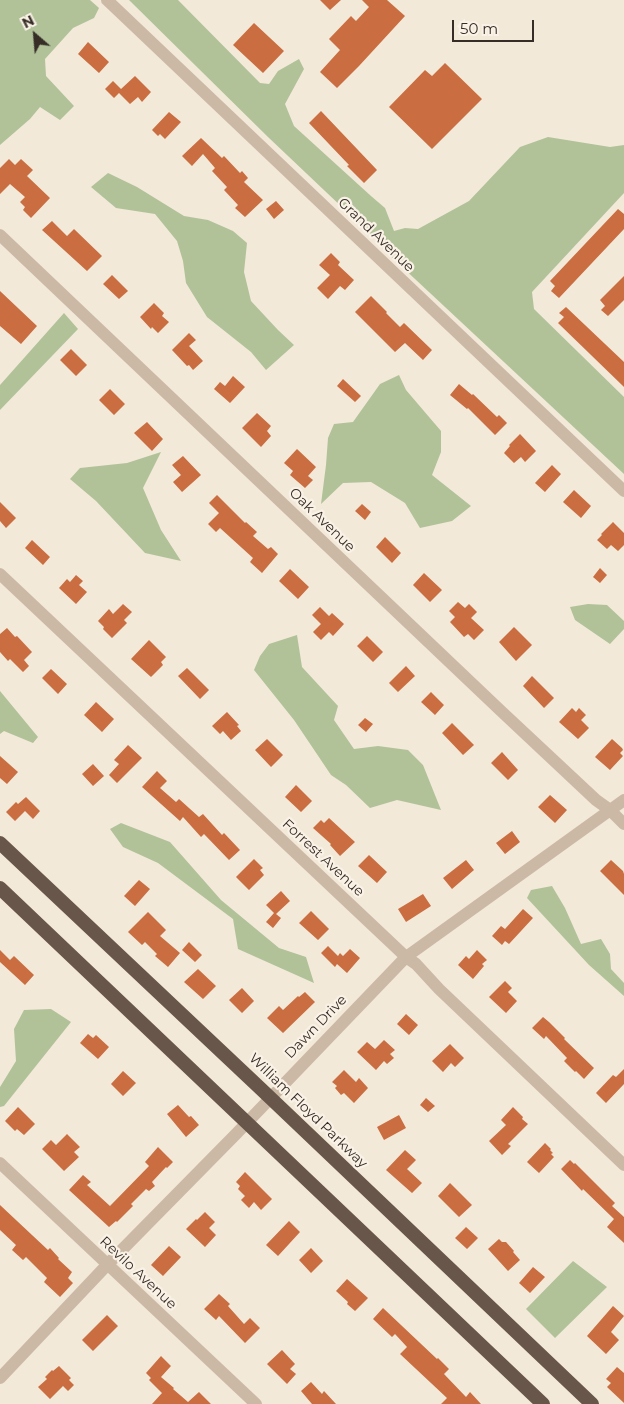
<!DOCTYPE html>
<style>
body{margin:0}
#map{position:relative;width:624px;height:1404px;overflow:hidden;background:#f2e9d9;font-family:Montserrat,sans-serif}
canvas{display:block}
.north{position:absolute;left:10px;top:10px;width:50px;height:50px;-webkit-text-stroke:4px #faf2e6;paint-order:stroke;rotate:333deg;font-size:14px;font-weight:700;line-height:20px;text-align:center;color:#362d27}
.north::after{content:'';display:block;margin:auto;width:18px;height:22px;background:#362d27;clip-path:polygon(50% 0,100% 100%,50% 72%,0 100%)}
.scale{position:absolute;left:452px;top:20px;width:82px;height:22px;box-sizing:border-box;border:2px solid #362d27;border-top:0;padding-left:6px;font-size:15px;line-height:18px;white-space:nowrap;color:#362d27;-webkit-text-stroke:4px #faf2e6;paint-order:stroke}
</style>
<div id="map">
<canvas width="624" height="1404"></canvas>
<div class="north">N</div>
<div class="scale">50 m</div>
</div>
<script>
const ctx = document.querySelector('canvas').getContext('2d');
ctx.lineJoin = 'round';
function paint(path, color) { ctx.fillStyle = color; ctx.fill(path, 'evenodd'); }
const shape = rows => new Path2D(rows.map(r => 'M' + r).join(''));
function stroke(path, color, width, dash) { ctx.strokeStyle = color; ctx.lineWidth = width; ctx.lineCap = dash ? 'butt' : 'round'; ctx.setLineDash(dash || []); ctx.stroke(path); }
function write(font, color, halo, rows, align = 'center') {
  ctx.font = font + ' Montserrat,sans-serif'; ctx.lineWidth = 4.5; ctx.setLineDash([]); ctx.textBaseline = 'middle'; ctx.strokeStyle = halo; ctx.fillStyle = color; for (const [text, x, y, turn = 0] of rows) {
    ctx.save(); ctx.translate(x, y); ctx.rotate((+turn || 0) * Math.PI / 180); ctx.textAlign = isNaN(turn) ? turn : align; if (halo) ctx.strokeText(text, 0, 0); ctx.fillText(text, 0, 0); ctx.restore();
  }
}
paint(shape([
 [0,0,90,0,99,8,94,18,73,28,45,59,46,76,74,106,60,120,40,107,30,119,0,145],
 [129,0,178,0,260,83,269,84,278,71,299,59,304,69,285,104,294,126,371,196,385,208,394,231,405,228,418,229,469,201,520,147,548,137,610,147,624,145,624,193,532,292,534,309,624,397,624,474,385,251,383,246,268,137],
 [108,173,137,187,184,216,208,220,233,231,247,243,244,272,251,301,278,330,294,345,266,370,251,352,207,317,186,283,183,261,177,241,155,214,116,208,91,187],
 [64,313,78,329,0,410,0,385],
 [399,375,406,390,441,431,441,452,432,475,471,506,452,521,420,528,405,503,371,482,343,483,321,504,326,465,328,438,334,424,353,422,380,384],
 [161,452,143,488,161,530,181,561,145,553,96,501,70,479,80,468,127,463],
 [588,604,607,605,624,621,624,629,610,644,575,620,570,607],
 [297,635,302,667,338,706,334,720,354,749,378,746,408,750,423,765,441,810,397,800,370,808,346,785,331,775,294,720,254,670,260,656,269,644],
 [0,691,38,737,33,743,4,731,0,734],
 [121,823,170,842,221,900,279,948,306,957,314,983,238,949,233,919,158,863,123,847,110,829],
 [552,886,565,908,581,944,601,939,610,954,611,969,624,983,624,996,589,965,527,898,531,890],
 [51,1009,71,1022,4,1106,0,1107,0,1087,16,1061,14,1029,24,1010],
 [573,1261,607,1287,555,1338,526,1309]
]), '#b1c299');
paint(shape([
 [320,0,341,0,330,10],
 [362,0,387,0,405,16,359,66,337,88,320,72,340,50,329,39,351,16,356,21,369,7],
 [254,23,284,51,263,73,233,45],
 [88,42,109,62,99,73,78,54],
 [445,63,482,99,432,149,389,107,425,70,432,76],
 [135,76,151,92,142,102,138,97,130,104,119,93,114,98,105,89,113,81,121,89],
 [321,111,377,170,364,183,347,166,349,165,309,123],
 [169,112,181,122,165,139,160,134,158,136,152,130],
 [201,138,222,158,224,156,240,173,242,171,248,178,244,182,263,200,245,217,235,208,238,205,224,190,227,187,212,171,215,168,203,154,192,166,182,156],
 [9,159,15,165,21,159,33,170,27,176,50,198,31,218,23,210,25,207,20,202,25,197,10,184,0,194,0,168],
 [276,201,284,210,274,219,266,209],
 [618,209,624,214,624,229,559,298,551,291,555,286,550,281],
 [52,221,67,236,74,229,102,256,87,271,42,230],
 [331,253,340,262,338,265,354,280,345,290,340,286,328,299,317,288,330,275,319,265],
 [112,275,128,291,119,299,103,284],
 [624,276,624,300,608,316,601,310,605,306,600,300],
 [0,291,37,326,21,344,0,326],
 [371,296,387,312,386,313,400,327,404,323,432,350,423,360,405,343,395,352,355,312],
 [154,303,164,313,162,316,169,322,158,333,152,327,151,329,140,317],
 [566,307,624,362,624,387,558,323,564,317,559,313],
 [189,333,196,340,189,346,203,361,193,370,189,365,187,366,172,350],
 [71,349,87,365,76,376,60,360],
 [233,376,245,387,230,403,214,389,220,382,225,386],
 [343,379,361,396,355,402,337,386],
 [459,384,472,395,473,394,497,417,499,415,507,423,495,435,468,408,467,409,450,395],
 [110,389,125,404,114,415,99,400],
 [257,413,271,426,267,431,271,436,261,447,242,428],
 [147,422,163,439,152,451,134,433],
 [520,434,536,451,525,462,521,457,514,463,504,453,510,446,509,445],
 [297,449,316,467,308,476,313,480,305,488,290,475,293,471,284,463],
 [183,456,201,475,182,492,173,482,181,475,172,465],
 [552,465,561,474,545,492,535,483],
 [574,490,591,506,581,518,563,502],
 [217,495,245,523,246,522,257,532,253,536,268,549,271,547,278,554,262,573,250,562,253,558,220,528,216,532,208,524,219,513,209,503],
 [0,502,16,518,6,528,0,521],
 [362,504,371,512,365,520,355,511],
 [613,522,624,533,624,545,618,551,611,545,607,549,597,540,602,535,601,534],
 [385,537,401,553,392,563,376,547],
 [32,540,50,557,43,565,25,548],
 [600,568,607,575,600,583,593,577],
 [290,569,309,587,298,599,279,581],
 [424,573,442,590,430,602,413,585],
 [76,575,83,581,79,585,87,592,76,604,59,588,67,579,70,582],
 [458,602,465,608,469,604,477,612,471,618,484,630,474,640,468,634,464,637,450,622,455,617,449,611],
 [123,604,132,612,124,620,127,623,112,638,103,629,104,627,98,621,109,609,113,614],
 [320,607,329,616,332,613,344,624,333,636,329,632,321,640,313,632,321,624,312,615],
 [514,627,532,645,516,661,499,642],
 [7,628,15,637,17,636,32,652,24,660,29,666,23,672,10,659,8,661,0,652,0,634],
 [367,636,383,652,373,662,357,646],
 [149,640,166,657,161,662,163,665,151,677,131,659],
 [406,666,415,676,398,692,389,683],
 [187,668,209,690,200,699,178,676],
 [51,669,67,684,58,694,42,678],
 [532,676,554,698,544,708,523,686],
 [431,692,444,705,435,715,421,702],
 [96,702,114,719,102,732,84,715],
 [572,708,576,712,579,708,586,715,581,720,589,728,578,739,559,722],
 [227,712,239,725,237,726,241,731,231,740,223,731,220,734,212,726],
 [365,718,373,724,366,732,358,725],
 [452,723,474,745,463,755,442,733],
 [267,739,283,755,271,767,255,750],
 [612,739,622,748,623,750,620,753,623,756,610,770,595,757],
 [128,745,142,758,117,783,109,775,119,764,114,760],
 [502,752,518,770,508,780,491,763],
 [0,756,18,772,7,784,0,778],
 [93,764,104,776,93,786,82,774],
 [157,771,167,781,160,788,176,802,179,799,199,817,203,814,222,835,224,833,240,850,229,860,204,834,201,837,183,817,180,821,142,787],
 [296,785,312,801,301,812,285,797],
 [550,795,567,810,555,823,538,807],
 [26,797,40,811,33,819,25,811,15,821,6,812,16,802,18,804],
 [329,818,355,842,340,856,330,845,331,844,313,828,321,820,324,823],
 [512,831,520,842,505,854,496,843],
 [369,855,387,872,377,883,358,866],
 [254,859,263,868,260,870,264,875,249,890,236,877],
 [466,860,474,870,452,889,443,878],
 [611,860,623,871,624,874,624,895,600,871],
 [139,880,150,889,135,906,124,896],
 [281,891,290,901,276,914,281,918,273,928,266,922,274,913,266,905],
 [423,894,431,906,406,922,398,909],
 [523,909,533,918,509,944,505,941,502,945,492,936,501,926,505,929],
 [311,911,329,929,318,940,299,923],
 [148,912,166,930,160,936,180,953,168,967,155,956,157,954,145,942,142,945,128,932],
 [189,942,202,955,195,962,182,950],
 [328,946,338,956,340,953,343,956,350,949,360,958,347,973,337,964,335,967,321,953],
 [0,950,10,960,14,956,34,975,25,985,0,962],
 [477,950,487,960,482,964,484,966,473,979,458,965,466,956,469,959],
 [198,969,216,986,203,999,184,982],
 [505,981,512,988,508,992,517,1001,506,1013,489,997],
 [242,988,254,1001,242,1013,229,1000],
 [305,992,315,1002,283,1033,267,1018,279,1006,283,1010,298,996,299,997],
 [406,1014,418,1025,409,1035,397,1024],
 [543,1017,549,1022,565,1038,564,1039,594,1068,584,1079,576,1071,575,1072,564,1061,567,1058,546,1036,544,1039,532,1028],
 [88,1034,93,1038,96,1035,109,1047,98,1059,80,1043],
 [384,1040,395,1050,390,1054,394,1058,387,1064,384,1061,376,1070,357,1052,367,1042,375,1049],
 [450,1044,464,1058,455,1067,451,1063,443,1072,432,1061],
 [624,1069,624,1084,606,1103,596,1093,613,1075,616,1077],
 [344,1070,356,1082,359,1078,368,1088,354,1103,344,1093,341,1095,335,1088,337,1086,332,1082],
 [123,1071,136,1083,123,1096,111,1084],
 [426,1098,435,1106,428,1112,420,1105],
 [178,1105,189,1117,191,1116,199,1125,186,1137,167,1114],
 [18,1107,35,1124,24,1135,17,1129,15,1131,5,1121],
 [513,1107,523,1117,522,1119,528,1124,508,1144,511,1146,502,1155,489,1141,506,1125,501,1120],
 [399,1115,406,1128,384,1140,377,1127],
 [67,1134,80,1147,74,1152,79,1157,64,1171,42,1149,51,1140,56,1145],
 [545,1143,551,1149,550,1150,553,1153,551,1154,554,1157,539,1173,527,1162],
 [158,1147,173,1162,167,1168,166,1167,152,1182,155,1186,149,1191,146,1189,131,1204,133,1206,117,1222,116,1221,109,1227,69,1190,83,1175,91,1182,87,1185,110,1206,149,1166,145,1162],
 [405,1150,416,1160,407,1169,422,1183,412,1193,386,1170],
 [570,1160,574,1164,575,1163,615,1203,612,1206,624,1217,624,1243,607,1227,614,1219,583,1189,582,1191,561,1169],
 [245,1172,272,1199,261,1210,254,1202,249,1208,241,1200,245,1196,238,1189,240,1186,236,1182],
 [450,1183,472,1205,459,1217,438,1196],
 [0,1205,48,1250,50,1248,59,1258,58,1259,72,1272,68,1278,73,1283,60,1297,44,1282,47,1278,26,1257,23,1260,12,1250,16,1245,0,1230],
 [205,1212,215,1222,209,1228,216,1235,205,1247,186,1229,196,1219,197,1220],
 [289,1221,300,1232,278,1256,266,1245],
 [466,1227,478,1238,467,1249,455,1238],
 [499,1239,502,1242,506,1242,514,1251,513,1252,520,1260,508,1271,488,1249],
 [169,1246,181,1257,163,1276,151,1265],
 [311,1248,323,1261,311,1273,299,1260],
 [533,1267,545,1277,530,1293,519,1283],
 [347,1279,368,1298,355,1311,347,1304,348,1302,336,1291],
 [219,1294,230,1304,228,1306,244,1324,250,1318,260,1328,245,1343,219,1316,216,1320,204,1309],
 [613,1306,624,1316,611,1332,619,1340,606,1354,587,1336],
 [383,1308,437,1359,438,1358,449,1369,444,1374,466,1397,470,1392,481,1404,441,1404,447,1398,400,1354,407,1347,395,1334,392,1337,373,1319],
 [107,1315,118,1326,93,1351,82,1340],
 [282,1350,295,1364,290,1369,296,1374,287,1384,267,1364],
 [161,1356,171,1366,161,1377,174,1388,173,1389,188,1402,199,1392,211,1404,152,1404,162,1393,149,1380,151,1378,146,1373],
 [59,1366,71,1378,69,1380,74,1385,68,1391,63,1386,50,1399,38,1387,47,1379,45,1377,52,1370,53,1371],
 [617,1367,624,1373,624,1403,607,1387,611,1383,606,1379],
 [311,1382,322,1394,324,1391,336,1404,312,1404,301,1391]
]), '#ca6d40');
stroke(shape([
 [107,0,624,491],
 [0,235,501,711,596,800,610,810,624,824],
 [0,574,388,940,406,957,416,964,439,989,624,1165],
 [0,1163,256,1404],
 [0,1378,107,1265,237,1133,406,957,624,800]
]), '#cbb9a5', 12);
stroke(shape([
 [0,843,261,1089,592,1404],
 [0,888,543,1404]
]), '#68564a', 14);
write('14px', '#362d27', '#faf2e6', [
 ["Grand Avenue",376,235,44],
 ["Oak Avenue",322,520,44],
 ["Forrest Avenue",323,858,43],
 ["Dawn Drive",316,1027,-46],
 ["William Floyd Parkway",308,1111,44],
 ["Revilo Avenue",138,1273,43]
]);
</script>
